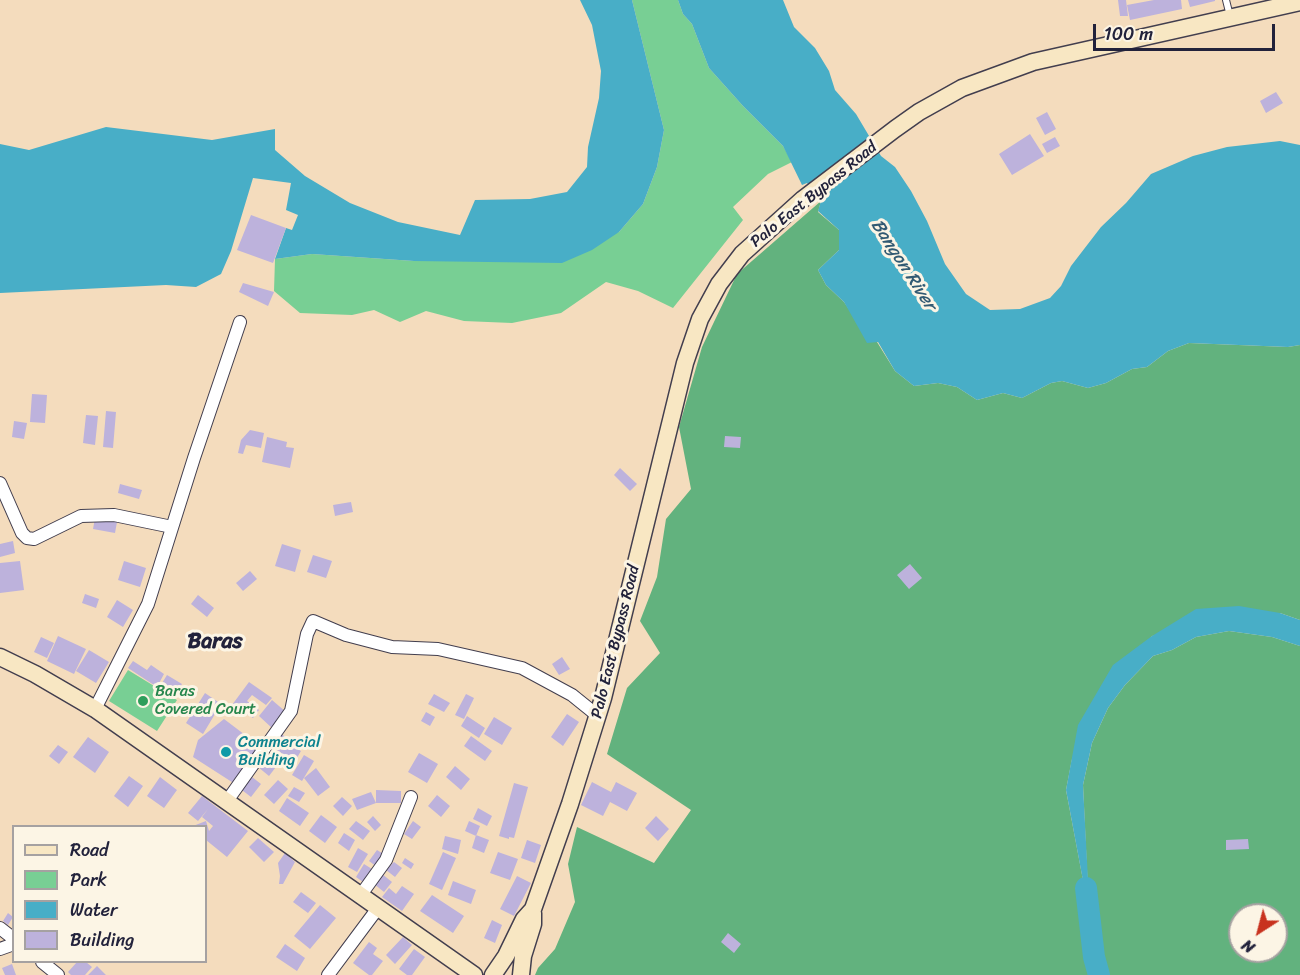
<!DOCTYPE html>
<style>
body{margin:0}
#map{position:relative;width:1300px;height:975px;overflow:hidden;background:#f4dcbd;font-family:Sriracha,sans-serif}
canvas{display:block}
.legend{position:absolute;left:12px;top:825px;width:195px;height:138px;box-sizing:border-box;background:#fcf5e5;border:2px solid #a5a1a1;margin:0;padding:8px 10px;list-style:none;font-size:18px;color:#22223b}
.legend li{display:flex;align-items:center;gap:12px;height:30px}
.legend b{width:30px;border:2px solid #a5a1a1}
.north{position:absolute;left:1228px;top:903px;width:60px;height:60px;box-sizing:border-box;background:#fcf5e5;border:2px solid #a5a1a1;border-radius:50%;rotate:216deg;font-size:16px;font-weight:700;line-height:24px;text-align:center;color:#22223b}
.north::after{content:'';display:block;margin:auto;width:21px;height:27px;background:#c8321e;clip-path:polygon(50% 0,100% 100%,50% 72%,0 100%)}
.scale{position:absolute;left:1093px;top:24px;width:182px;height:27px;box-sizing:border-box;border:3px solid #22223b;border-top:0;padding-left:8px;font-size:18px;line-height:21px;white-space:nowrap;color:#22223b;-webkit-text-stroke:4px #fcf5e5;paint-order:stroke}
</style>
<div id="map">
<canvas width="1300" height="975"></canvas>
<ul class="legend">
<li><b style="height:8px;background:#f8e7c3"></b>Road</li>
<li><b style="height:16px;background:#78cf94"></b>Park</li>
<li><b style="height:16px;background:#48aec7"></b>Water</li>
<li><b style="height:16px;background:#bdb2dc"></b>Building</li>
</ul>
<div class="north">N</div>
<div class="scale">100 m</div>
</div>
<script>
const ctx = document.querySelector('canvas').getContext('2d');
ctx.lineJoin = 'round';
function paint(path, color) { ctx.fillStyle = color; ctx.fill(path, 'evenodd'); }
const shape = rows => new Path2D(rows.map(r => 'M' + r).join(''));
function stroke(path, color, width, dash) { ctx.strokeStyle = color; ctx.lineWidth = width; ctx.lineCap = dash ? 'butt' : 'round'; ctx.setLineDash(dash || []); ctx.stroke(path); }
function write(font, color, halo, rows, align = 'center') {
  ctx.font = font + ' Sriracha,sans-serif'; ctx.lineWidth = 6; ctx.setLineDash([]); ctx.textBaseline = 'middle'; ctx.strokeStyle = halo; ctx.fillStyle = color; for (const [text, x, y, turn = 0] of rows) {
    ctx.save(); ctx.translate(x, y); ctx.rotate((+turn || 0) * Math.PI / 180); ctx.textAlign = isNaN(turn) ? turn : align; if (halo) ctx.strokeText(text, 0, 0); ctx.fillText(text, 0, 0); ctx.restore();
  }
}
paint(shape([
 [632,0,678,0,683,14,692,24,709,68,743,106,783,146,792,162,768,174,733,207,743,220,673,308,638,291,606,282,561,313,512,323,464,321,426,311,400,322,374,310,352,315,300,313,274,291,275,259,312,254,414,261,471,261,619,232,643,204,657,167,664,130],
 [128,670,177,700,157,731,109,701]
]), '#78cf94');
paint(shape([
 [821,201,818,212,839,230,839,250,818,270,826,285,844,302,853,315,877,342,895,371,914,386,938,383,957,387,977,400,1003,393,1022,398,1051,383,1062,381,1088,388,1106,383,1132,369,1147,367,1168,351,1189,343,1288,347,1300,345,1300,620,1280,613,1152,636,1072,759,1066,790,1089,912,1083,785,1092,743,1108,708,1125,685,1153,656,1172,650,1196,637,1229,631,1272,637,1300,646,1300,975,535,975,538,968,555,949,575,902,568,864,577,827,654,863,691,810,607,754,627,688,660,653,640,621,657,577,666,519,691,489,679,427,702,347,737,274],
 [1240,915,1276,915,1276,951,1240,951]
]), '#62b27e');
paint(shape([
 [580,0,632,0,664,130,657,167,643,204,619,232,592,250,562,263,414,261,312,254,275,259,286,228,292,230,298,215,286,210,291,183,253,178,231,251,221,274,196,287,166,285,0,293,0,144,29,150,106,127,212,140,275,129,275,150,305,176,350,203,398,222,460,235,475,200,530,199,567,192,587,167,588,147,599,98,601,71,592,25],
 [678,0,783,0,794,27,815,48,829,71,835,90,856,114,881,156,895,167,911,191,927,221,945,264,966,294,990,310,1020,309,1050,298,1061,286,1071,266,1101,227,1126,203,1151,174,1193,156,1227,147,1280,141,1300,145,1300,345,1288,347,1189,343,1168,351,1147,367,1132,369,1106,383,1088,388,1062,381,1051,383,1022,398,1003,393,977,400,957,387,938,383,914,386,895,371,878,342,867,343,844,302,826,285,818,270,839,250,839,230,818,211,821,201,807,183,802,185,783,146,743,106,709,68,692,24,683,14],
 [1239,606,1280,613,1300,620,1300,646,1272,637,1229,631,1196,637,1172,650,1153,656,1125,685,1108,708,1092,743,1083,785,1090,918,1066,790,1078,725,1113,665,1152,636,1196,609]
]), '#48aec7');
stroke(shape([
 [1086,888,1094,957,1099,975]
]), '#48aec7', 22);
paint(shape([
 [1118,0,1126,0,1128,16,1120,16],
 [1154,0,1181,0,1182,9,1130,20,1127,5],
 [1188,0,1215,0,1215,1,1190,7],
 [1276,92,1283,103,1266,113,1260,101],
 [1047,112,1056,129,1045,135,1036,118],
 [1030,134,1044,156,1012,175,999,154],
 [1055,137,1060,146,1047,153,1042,144],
 [251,215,286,228,273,263,237,250],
 [243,283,274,292,268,306,239,292],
 [32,394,47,395,45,423,30,422],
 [106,411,116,412,113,448,103,447],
 [86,415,98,416,95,445,83,443],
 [14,421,27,423,24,439,12,437],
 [250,430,264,433,261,448,246,445,243,454,238,453,241,440],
 [725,436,741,437,740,448,724,447],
 [267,437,287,442,286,447,294,448,290,468,262,462],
 [620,468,637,484,630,491,614,475],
 [120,484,142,490,139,499,118,493],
 [351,502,353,512,335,516,333,505],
 [95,518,117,522,115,533,93,529],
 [13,541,15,553,0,557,0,544],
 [282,544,301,550,295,572,275,566],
 [313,555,332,561,326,578,307,572],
 [20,561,24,590,0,593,0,563],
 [124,561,146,568,140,587,118,580],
 [910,564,922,578,909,589,897,575],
 [250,571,257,579,243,591,236,583],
 [85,594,99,599,96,608,82,603],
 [198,595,214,608,207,617,191,604],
 [117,600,133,610,123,627,107,617],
 [58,636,86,649,74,674,47,661],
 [41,637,54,643,47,658,34,652],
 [89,650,109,662,96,683,76,671],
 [562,657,570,669,559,675,552,664],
 [133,661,147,670,151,665,164,674,157,687,128,668],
 [167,675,182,684,173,697,159,688],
 [249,682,272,698,266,705,252,695,247,701,259,710,253,718,232,705],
 [205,693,221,704,203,734,186,723],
 [434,694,450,703,444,712,428,704],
 [466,694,474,698,464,719,455,715],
 [272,700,286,712,272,728,259,716],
 [426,712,435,717,430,726,421,721],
 [567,714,579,722,563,746,551,737],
 [467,716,485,728,479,738,461,726],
 [494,717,512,728,502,745,484,734],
 [224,719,261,747,235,784,193,757,198,740],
 [281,734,292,741,290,745,301,751,292,766,281,760,284,755,273,747],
 [471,736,492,751,485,761,464,746],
 [88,737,109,752,95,773,73,757],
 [58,745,68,752,59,764,49,756],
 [419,753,438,764,427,783,408,772],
 [268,754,279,763,269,776,258,767],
 [304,755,314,761,302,781,292,775],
 [455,766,470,779,461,790,446,777],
 [316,768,330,787,318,796,304,778],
 [247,773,261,784,251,797,238,787],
 [129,776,143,786,128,807,114,796],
 [160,777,177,790,164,808,147,796],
 [278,780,288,789,274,804,264,795],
 [592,782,611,792,616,782,637,793,627,811,610,802,603,816,581,805],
 [514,783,528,787,514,838,509,837,509,839,499,836],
 [294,787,305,793,299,802,288,796],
 [376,790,401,791,401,803,376,803],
 [371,792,376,803,357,810,352,799],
 [437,795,450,806,441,817,428,806],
 [202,796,248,831,227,857,206,840,207,834,206,834,206,826,193,826,206,821,209,831,213,826,202,817,208,809,198,821,188,813],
 [342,797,352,806,343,816,333,806],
 [287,798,309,813,300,826,279,811],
 [478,808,492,816,487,826,473,819],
 [321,815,337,827,325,843,309,831],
 [373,816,381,825,375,831,367,822],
 [656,816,669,829,658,841,645,828],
 [356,821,370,831,363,840,349,829],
 [413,821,421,827,412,839,404,834],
 [469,821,480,826,476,836,465,831],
 [344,833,355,840,349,851,338,843],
 [476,835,489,840,484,853,472,848],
 [445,836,461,840,458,854,442,849],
 [258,838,274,852,264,862,249,847],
 [1248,839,1249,849,1226,850,1226,840],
 [527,840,541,845,535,863,521,858],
 [358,848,368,854,357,872,348,867],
 [377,850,385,855,377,867,369,861],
 [443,852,456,858,442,890,429,884],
 [498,852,518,859,510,880,490,873],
 [285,853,295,862,283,884,279,884,280,876,278,863],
 [405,858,414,864,411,869,402,863],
 [394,862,402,868,395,877,386,870],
 [364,864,372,869,363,882,356,877],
 [382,874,392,882,384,892,374,884],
 [517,876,531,883,514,916,500,909],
 [453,881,476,890,471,904,448,895],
 [402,886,414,894,402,911,382,897,389,888,396,894],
 [301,892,316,903,308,913,293,902],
 [432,895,464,916,453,933,420,911],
 [320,905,336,918,310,949,294,936],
 [8,913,13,917,8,925,3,921],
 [492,920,502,925,495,943,484,938],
 [728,933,741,944,734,953,721,942],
 [403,937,412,945,395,964,386,955],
 [369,942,377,948,373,954,383,961,372,975,369,975,353,963],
 [285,944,305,958,297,971,276,957],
 [414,949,425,957,412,975,407,975,399,969],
 [77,962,86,962,92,967,85,975,71,975,68,972],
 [12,964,16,975,5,975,2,968],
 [97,966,106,975,88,975]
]), '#bdb2dc');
const lane = shape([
 [1226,0,1230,16]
]);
const street = shape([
 [0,483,22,533,27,538,34,539,81,516,114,515,172,527],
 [95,709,148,604,194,458,240,322],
 [227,801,291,711,307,634,313,621,346,635,392,647,438,649,522,668,572,695,598,716],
 [360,896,386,860,411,797],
 [0,928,14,939],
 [0,949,14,944],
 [42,962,58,975],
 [328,975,378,908]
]);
const secondary = shape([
 [0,657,35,674,95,709,474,975],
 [493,975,506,956,524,919,533,909,570,804,603,698,685,363,700,319,719,284,742,254,803,199,895,129,919,112,962,88,1033,62,1300,2],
 [521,975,523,956,533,924,533,913]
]);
stroke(lane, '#423e4e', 8);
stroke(street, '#423e4e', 14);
stroke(secondary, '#423e4e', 19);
stroke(lane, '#fff', 6);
stroke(street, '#fff', 12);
stroke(secondary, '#f8e7c3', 16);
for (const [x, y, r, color] of [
 [143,701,6,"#2e9e5b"],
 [226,752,6,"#0f9aa8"]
]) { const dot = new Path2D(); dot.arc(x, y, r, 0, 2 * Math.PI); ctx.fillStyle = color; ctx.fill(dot); stroke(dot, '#fcf5e5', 2); }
write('16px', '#22223b', '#fcf5e5', [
 ["Palo East Bypass Road",814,195,-39],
 ["Palo East Bypass Road",616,642,-76]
]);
write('16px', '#27864d', '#fcf5e5', [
 ["Baras",155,692],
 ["Covered Court",155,710]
], 'left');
write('16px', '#0d838f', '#fcf5e5', [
 ["Commercial",238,743],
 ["Building",238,761]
], 'left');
write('italic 18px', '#315a73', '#fcf5e5', [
 ["Bangon River",903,265,57]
]);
write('bold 22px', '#22223b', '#fcf5e5', [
 ["Baras",215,642]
]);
</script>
